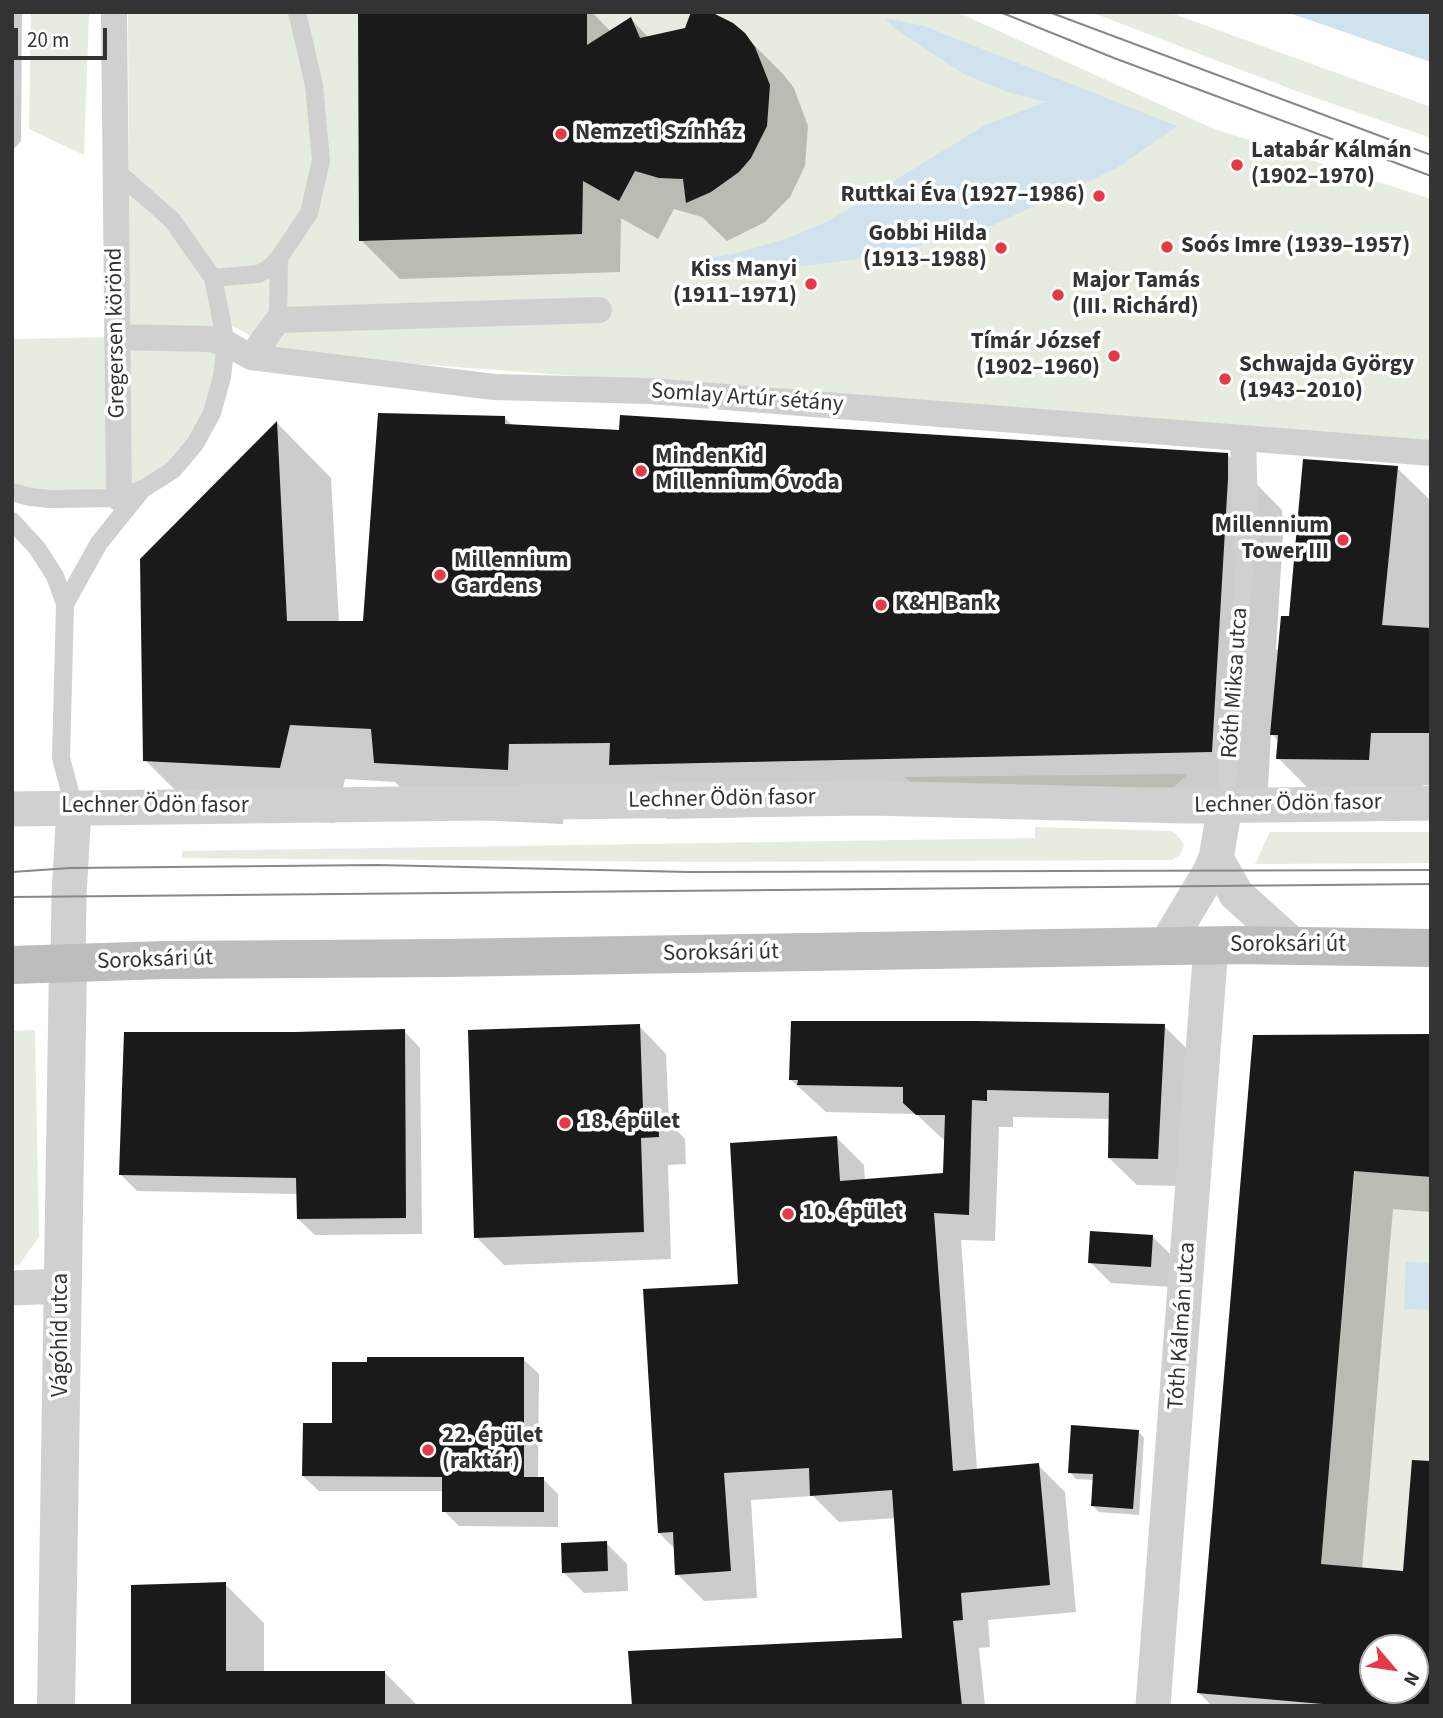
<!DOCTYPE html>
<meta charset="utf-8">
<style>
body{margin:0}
#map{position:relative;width:1443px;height:1718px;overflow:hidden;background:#fff;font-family:"Source Sans 3",sans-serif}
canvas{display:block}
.frame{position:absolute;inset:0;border:14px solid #333;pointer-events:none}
.north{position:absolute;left:1359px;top:1634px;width:70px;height:70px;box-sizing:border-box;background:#fff;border:2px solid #adadad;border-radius:50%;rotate:119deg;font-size:19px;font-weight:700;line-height:28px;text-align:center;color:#333}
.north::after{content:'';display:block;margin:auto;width:24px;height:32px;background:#e63946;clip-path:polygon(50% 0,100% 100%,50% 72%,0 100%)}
.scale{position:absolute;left:14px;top:28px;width:93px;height:32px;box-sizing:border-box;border:4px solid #333;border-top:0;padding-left:9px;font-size:21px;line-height:24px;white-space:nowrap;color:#333;-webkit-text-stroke:5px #fff;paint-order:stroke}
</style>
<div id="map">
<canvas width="1443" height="1718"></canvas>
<div class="frame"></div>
<div class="north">N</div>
<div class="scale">20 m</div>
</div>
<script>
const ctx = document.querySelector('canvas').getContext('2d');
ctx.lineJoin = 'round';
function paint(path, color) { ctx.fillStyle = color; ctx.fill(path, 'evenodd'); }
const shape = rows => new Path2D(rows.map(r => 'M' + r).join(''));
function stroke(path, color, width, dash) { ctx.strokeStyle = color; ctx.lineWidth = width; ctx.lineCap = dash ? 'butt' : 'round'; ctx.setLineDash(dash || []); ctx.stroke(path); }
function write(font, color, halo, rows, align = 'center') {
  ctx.font = font + ' "Source Sans 3",sans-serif'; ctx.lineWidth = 7; ctx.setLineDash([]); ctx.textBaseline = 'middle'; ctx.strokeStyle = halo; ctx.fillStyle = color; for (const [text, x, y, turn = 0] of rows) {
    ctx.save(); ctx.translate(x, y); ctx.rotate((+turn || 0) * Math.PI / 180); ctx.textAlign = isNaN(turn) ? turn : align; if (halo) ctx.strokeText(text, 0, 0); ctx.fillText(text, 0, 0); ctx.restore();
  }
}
paint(shape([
 [31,12,89,12,84,155,29,129],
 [128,12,957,12,1212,128,1431,199,1431,440,283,354,224,321,226,343,195,444,143,489,12,492,12,339,117,337,129,181],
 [1091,12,1168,12,1431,107,1431,138,1296,91],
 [1188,774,1174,787,922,790,904,777],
 [1035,827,1172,831,1180,838,1184,846,1180,855,1172,860,702,862,182,858,182,851,1035,838],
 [1270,832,1431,832,1431,863,1255,864],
 [35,1030,39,1237,19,1265,12,1265,12,1031],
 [1355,1171,1431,1177,1431,1496,1409,1495,1403,1571,1321,1564]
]), '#e6ecdf');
paint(shape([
 [1286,12,1431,12,1431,62,1289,13],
 [885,18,924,26,1177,126,1117,168,993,225,904,250,858,259,713,277,705,259,738,253,788,238,827,222,985,125,1046,102,1010,93,964,74,894,28],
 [1406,1262,1431,1263,1431,1310,1404,1309]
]), '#cfe2ee');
paint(shape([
 [12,12,22,12,21,141,12,151],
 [360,12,592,12,611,32,631,19,649,38,743,34,783,74,794,88,808,126,805,166,790,197,765,222,727,241,702,217,674,209,658,239,621,218,620,272,400,279,361,240],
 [504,417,513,426,1227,454,1282,510,1283,535,1276,649,1279,650,1291,618,1397,468,1431,501,1431,785,1423,785,1420,811,1330,810,1278,758,1279,742,1271,733,1267,806,667,819,645,798,564,799,563,824,431,818,395,782,345,779,335,823,201,816,145,760,277,423,331,478,339,623,365,623],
 [639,1026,666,1054,669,1122,685,1139,686,1164,668,1165,671,1259,504,1265,476,1237],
 [1164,1026,1191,1053,1184,1186,1137,1185,1109,1158,1110,1119,1013,1117,1013,1127,999,1127,995,1241,961,1240,977,1470,1038,1465,1065,1492,1076,1612,988,1620,990,1647,979,1648,985,1706,633,1706,904,1639,896,1518,839,1522,813,1496,751,1500,757,1598,704,1601,677,1574,675,1549,659,1533,740,1286,837,1138,864,1165,865,1181,945,1175,946,1142,916,1114,826,1112,791,1080],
 [404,1031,420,1048,422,1234,315,1235,298,1219,298,1194,137,1191,120,1174,295,1034],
 [1431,1036,1431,1212,1393,1209,1362,1569,1404,1573,1431,1706,1212,1706,1199,1693,1255,1037],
 [1373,1648,1415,1648,1415,1690,1373,1690],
 [1152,1236,1173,1257,1171,1287,1111,1283,1090,1262],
 [523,1359,539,1374,538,1479,543,1479,558,1494,558,1527,459,1526,444,1511,444,1491,319,1491,303,1476,334,1425],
 [1138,1431,1144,1438,1139,1515,1099,1512,1093,1506,1094,1480,1076,1479,1070,1472],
 [606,1543,627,1564,628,1591,584,1593,563,1572],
 [225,1584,264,1623,264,1673,384,1672,418,1706,134,1706]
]), '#0003');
paint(shape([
 [358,12,587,12,587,45,631,17,640,38,685,28,691,12,711,12,733,23,745,33,755,47,770,85,767,126,751,158,739,172,711,192,686,203,683,179,659,178,635,171,619,201,583,181,582,234,359,241],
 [378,413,505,416,505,424,619,430,620,415,1228,453,1228,479,1212,752,609,765,610,743,509,744,508,770,374,763,371,729,290,725,280,768,143,761,140,559,277,421,287,621,363,621],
 [1303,459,1398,466,1382,625,1431,628,1431,733,1371,733,1369,760,1276,759,1278,735,1270,735,1281,616,1289,616],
 [791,1021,975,1021,1165,1024,1158,1159,1108,1158,1109,1093,987,1090,987,1101,972,1100,969,1215,934,1213,953,1471,1039,1463,1050,1585,961,1593,963,1620,953,1621,962,1706,632,1706,628,1651,902,1638,892,1490,810,1496,809,1468,724,1473,731,1571,675,1575,673,1532,658,1533,643,1289,738,1284,730,1143,837,1136,840,1181,943,1173,945,1115,916,1115,903,1103,903,1087,797,1085,798,1080,789,1080],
 [640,1024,643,1110,658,1109,659,1137,641,1138,644,1232,474,1238,468,1030],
 [405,1029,406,1218,297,1219,296,1178,119,1175,124,1032,295,1032],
 [1431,1034,1431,1177,1354,1171,1321,1564,1403,1571,1412,1460,1431,1461,1431,1706,1345,1706,1197,1693,1253,1035],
 [1373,1648,1415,1648,1415,1690,1373,1690],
 [1090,1231,1153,1235,1151,1267,1088,1263],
 [367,1357,524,1357,524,1477,544,1477,544,1512,442,1512,442,1477,302,1476,303,1423,332,1423,332,1362,367,1362],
 [1071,1425,1139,1430,1133,1509,1091,1506,1093,1474,1068,1473],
 [607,1541,608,1571,562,1573,561,1543],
 [226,1582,226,1671,385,1671,385,1706,131,1706,131,1585]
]), '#1a1a1a');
stroke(shape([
 [213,278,258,274,268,269,279,258],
 [278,320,279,258,309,213,321,161,314,85,297,12],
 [12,492,30,497,50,499,119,498,143,489,173,470,195,444,212,413,222,377,226,343,213,278,172,220,114,169],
 [12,521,37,548,55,576,65,604,61,758,74,807],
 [65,604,99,543,141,491],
 [1225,806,1246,548]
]), '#d0d0d0', 18);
stroke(shape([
 [114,12,119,498],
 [117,337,209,339,226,343,251,357,494,387,650,391,1431,453],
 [251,357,278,320,599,310],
 [1243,439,1246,548]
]), '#d0d0d0', 26);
stroke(shape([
 [12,809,870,798,1184,806,1431,803],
 [1216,858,1236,894,1294,946],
 [1165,947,1210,872,1216,858,1225,806],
 [68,964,69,896,74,807],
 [12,1288,62,1286],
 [1153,1706,1211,946]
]), '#d0d0d0', 35);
stroke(shape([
 [56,1706,68,964]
]), '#d0d0d0', 38);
stroke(shape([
 [12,965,165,960,445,958,1234,945,1431,948]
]), '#bdbdbd', 38);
stroke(shape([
 [1000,12,1114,58,1431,176],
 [1049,12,1431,155],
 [12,872,70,868,377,865,689,872,1431,870],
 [12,897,1431,884]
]), '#888', 2);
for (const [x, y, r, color] of [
 [561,134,7,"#e63946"],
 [1237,165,7,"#e63946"],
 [1099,196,7,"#e63946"],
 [1167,247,7,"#e63946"],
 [1001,248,7,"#e63946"],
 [811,284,7,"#e63946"],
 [1058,295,7,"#e63946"],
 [1114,356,7,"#e63946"],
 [1225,379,7,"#e63946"],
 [641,471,7,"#e63946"],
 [1343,540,7,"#e63946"],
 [440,575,7,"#e63946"],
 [881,605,7,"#e63946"],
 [565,1123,7,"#e63946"],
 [788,1214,7,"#e63946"],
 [428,1450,7,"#e63946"]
]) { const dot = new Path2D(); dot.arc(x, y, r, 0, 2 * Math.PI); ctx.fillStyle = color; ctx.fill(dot); stroke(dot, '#fff', 2.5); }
write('bold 23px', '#333', '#fff', [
 ["Nemzeti Színház",575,134],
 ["Latabár Kálmán",1251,152],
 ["(1902–1970)",1251,178],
 ["Ruttkai Éva (1927–1986)",1085,196,"right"],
 ["Gobbi Hilda",987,235,"right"],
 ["(1913–1988)",987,261,"right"],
 ["Soós Imre (1939–1957)",1181,247],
 ["Kiss Manyi",797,271,"right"],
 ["(1911–1971)",797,297,"right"],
 ["Major Tamás",1072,282],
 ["(III. Richárd)",1072,308],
 ["Tímár József",1100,343,"right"],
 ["(1902–1960)",1100,369,"right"],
 ["Schwajda György",1239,366],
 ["(1943–2010)",1239,392],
 ["MindenKid",655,458],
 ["Millennium Óvoda",655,484],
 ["Millennium",1329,527,"right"],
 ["Tower III",1329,553,"right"],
 ["Millennium",454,562],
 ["Gardens",454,588],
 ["K&H Bank",895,605],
 ["18. épület",579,1123],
 ["10. épület",802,1214],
 ["22. épület",442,1437],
 ["(raktár)",442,1463]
], 'left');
write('23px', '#333', '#fff', [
 ["Gregersen körönd",117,333,-91],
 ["Somlay Artúr sétány",747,399,4],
 ["Róth Miksa utca",1236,683,-86],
 ["Lechner Ödön fasor",722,800,-1],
 ["Lechner Ödön fasor",1288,805,-1],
 ["Lechner Ödön fasor",155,807],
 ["Soroksári út",1288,946],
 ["Soroksári út",721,954,-1],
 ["Soroksári út",155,961,-2],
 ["Tóth Kálmán utca",1183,1326,-86],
 ["Vágóhíd utca",62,1335,-90]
]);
</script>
